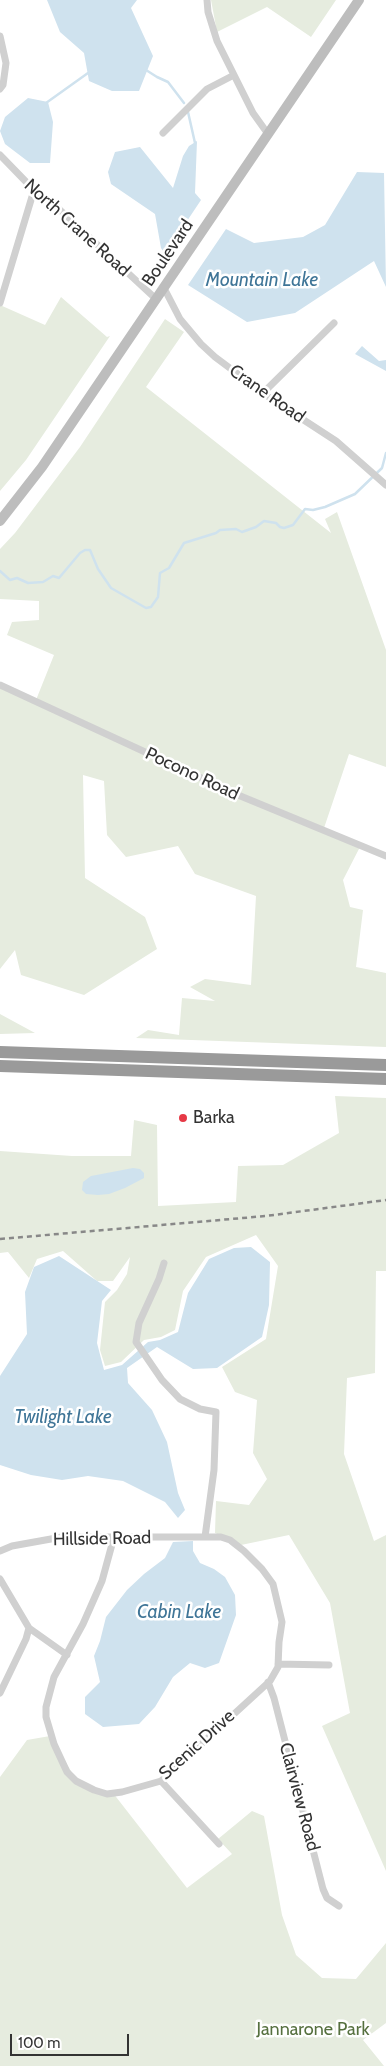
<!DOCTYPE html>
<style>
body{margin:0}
#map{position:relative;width:386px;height:2066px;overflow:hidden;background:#fff;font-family:Cabin,sans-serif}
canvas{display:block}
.scale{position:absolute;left:10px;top:2034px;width:119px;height:22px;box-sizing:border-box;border:2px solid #333;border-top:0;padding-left:6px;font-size:15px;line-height:18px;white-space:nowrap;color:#333;-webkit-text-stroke:4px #fff;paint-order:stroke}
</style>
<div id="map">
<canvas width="386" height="2066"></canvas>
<div class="scale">100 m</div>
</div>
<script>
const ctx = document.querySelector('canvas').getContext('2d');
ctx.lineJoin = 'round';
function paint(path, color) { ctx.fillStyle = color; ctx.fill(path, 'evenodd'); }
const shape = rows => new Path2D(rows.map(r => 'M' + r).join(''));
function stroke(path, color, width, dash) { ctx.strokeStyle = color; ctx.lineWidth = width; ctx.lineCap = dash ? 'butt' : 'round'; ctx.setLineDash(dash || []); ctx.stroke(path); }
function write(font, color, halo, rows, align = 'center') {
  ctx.font = font + ' Cabin,sans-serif'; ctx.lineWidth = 5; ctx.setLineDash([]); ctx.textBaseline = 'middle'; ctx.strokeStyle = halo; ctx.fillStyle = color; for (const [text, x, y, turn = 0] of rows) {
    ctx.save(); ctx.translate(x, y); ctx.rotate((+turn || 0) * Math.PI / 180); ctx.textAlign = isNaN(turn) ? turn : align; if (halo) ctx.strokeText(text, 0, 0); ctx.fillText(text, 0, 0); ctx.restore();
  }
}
paint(shape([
 [211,0,336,0,311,37,267,7,217,32],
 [61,297,107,337,110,336,26,460,0,491,0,305,45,325],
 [165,319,184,332,146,387,331,533,325,519,337,512,386,650,386,767,349,754,324,828,361,845,343,880,350,907,363,910,356,967,386,973,386,1047,136,1038,148,1030,179,1035,182,998,215,1001,190,987,205,979,251,985,256,896,195,874,178,846,126,857,107,835,104,781,83,775,85,878,145,917,157,949,84,995,21,975,15,950,0,969,0,683,36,700,54,655,7,635,12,622,39,620,39,601,0,599,0,549,15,533,80,447],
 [0,1014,35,1033,0,1034],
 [335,1096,386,1098,386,1271,376,1271,375,1373,347,1378,344,1454,374,1541,386,1535,386,1871,322,1726,350,1713,330,1603,289,1535,241,1545,215,1533,216,1501,249,1505,267,1479,253,1453,257,1400,235,1392,222,1367,266,1339,278,1266,256,1235,206,1257,183,1291,175,1330,161,1337,144,1340,121,1362,105,1366,100,1350,105,1302,117,1290,127,1274,130,1257,113,1281,97,1281,63,1251,37,1259,29,1278,8,1252,0,1253,0,1151,72,1156,131,1156,134,1120,157,1125,158,1206,236,1202,238,1166,283,1165,339,1133],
 [50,1736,78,1783,113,1793,187,1888,232,1854,218,1839,252,1811,264,1816,282,1915,296,1955,322,1978,356,1979,386,1943,386,2023,363,2040,384,2066,0,2066,0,1777,27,1740]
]), '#e6ecdf');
paint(shape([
 [47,0,137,0,131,8,153,56,139,91,112,91,89,81,84,53,60,32],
 [28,98,48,102,53,122,50,163,30,163,5,144,0,131,5,117],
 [197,141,195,193,201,200,165,254,161,248,155,214,111,184,108,172,115,152,140,147,173,188,183,156,189,146],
 [357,172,384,173,386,287,374,261,295,313,247,322,188,285,226,229,254,243,303,237,325,225],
 [362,346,379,361,386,360,386,371,355,354],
 [133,1168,140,1169,144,1173,144,1178,125,1188,109,1194,98,1195,86,1194,82,1190,83,1182,91,1176],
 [251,1247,270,1262,269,1305,262,1337,217,1368,193,1369,157,1347,127,1368,128,1383,152,1410,167,1442,178,1493,185,1510,178,1518,165,1502,123,1481,88,1476,62,1480,31,1475,0,1465,0,1376,27,1334,25,1292,34,1267,59,1256,111,1290,102,1301,97,1343,104,1370,122,1365,148,1342,160,1340,178,1332,188,1293,209,1259,234,1248],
 [193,1541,193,1551,200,1563,214,1569,225,1577,235,1595,236,1615,219,1663,205,1668,190,1663,173,1677,155,1707,139,1724,103,1727,85,1714,85,1697,100,1682,94,1656,100,1641,106,1617,127,1590,144,1574,165,1558,173,1542]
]), '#cfe2ee');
stroke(shape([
 [146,70,157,77,168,82,184,103],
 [46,103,88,73,91,73],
 [188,112,195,143],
 [0,571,10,580,17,578,28,583,43,582,53,576,59,578,80,553,85,550,90,550,98,569,111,588,146,608,151,607,158,597,160,573,169,568,184,543,216,533,220,530,236,529,242,532,256,527,264,521,276,523,280,527,284,528,293,525,305,509,313,510,325,507,355,494,382,468,386,453]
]), '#cfe2ee', 2.5);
stroke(shape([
 [207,0,208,12,217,41,253,113,268,134],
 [0,36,6,63,3,85,0,89],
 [163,133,207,89,234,75],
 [0,155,34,190,60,210,156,299],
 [164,288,180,319,201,344,215,357,270,398,336,441,386,485],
 [0,303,34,190],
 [263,393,334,323],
 [0,685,238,795,386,856],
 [164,1263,159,1279,139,1323,136,1342,162,1380,180,1399,200,1409,216,1412,214,1470,205,1537],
 [0,1551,12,1546,62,1537,221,1537,230,1540,244,1551,262,1569,273,1584,282,1622,279,1642,278,1667,270,1681,161,1781,122,1792,107,1794,94,1790,76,1781,67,1772,54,1744,46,1717,46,1707,54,1677,83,1624,102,1581,114,1537],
 [0,1579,29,1628,26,1639,0,1693],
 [29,1628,67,1655],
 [278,1664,329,1665],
 [268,1682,274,1698,323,1889,327,1898,339,1906],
 [161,1781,219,1844]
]), '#d0d0d0', 7);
stroke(shape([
 [0,521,42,467,359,0]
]), '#bdbdbd', 10);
stroke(shape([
 [0,1052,386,1065],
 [0,1066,386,1079]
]), '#9a9a9a', 12);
stroke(shape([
 [0,1239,266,1216,386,1200]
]), '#888', 2.5, [5, 4]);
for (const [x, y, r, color] of [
 [183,1118,5,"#e63946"]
]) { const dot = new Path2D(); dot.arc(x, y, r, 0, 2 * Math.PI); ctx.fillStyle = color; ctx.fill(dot); stroke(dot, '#fff', 2); }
write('18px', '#333', '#fff', [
 ["North Crane Road",77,228,42],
 ["Boulevard",168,253,-56],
 ["Crane Road",267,394,35],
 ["Pocono Road",192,774,25],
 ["Hillside Road",102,1539,-1],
 ["Scenic Drive",197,1745,-42],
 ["Clairview Road",299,1797,75]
]);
write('18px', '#333', '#fff', [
 ["Barka",193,1118]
], 'left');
write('18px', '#56703f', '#fff', [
 ["Jannarone Park",313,2030]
]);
write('italic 19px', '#3f7597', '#fff', [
 ["Mountain Lake",262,280],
 ["Twilight Lake",63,1417],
 ["Cabin Lake",179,1612]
]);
</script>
